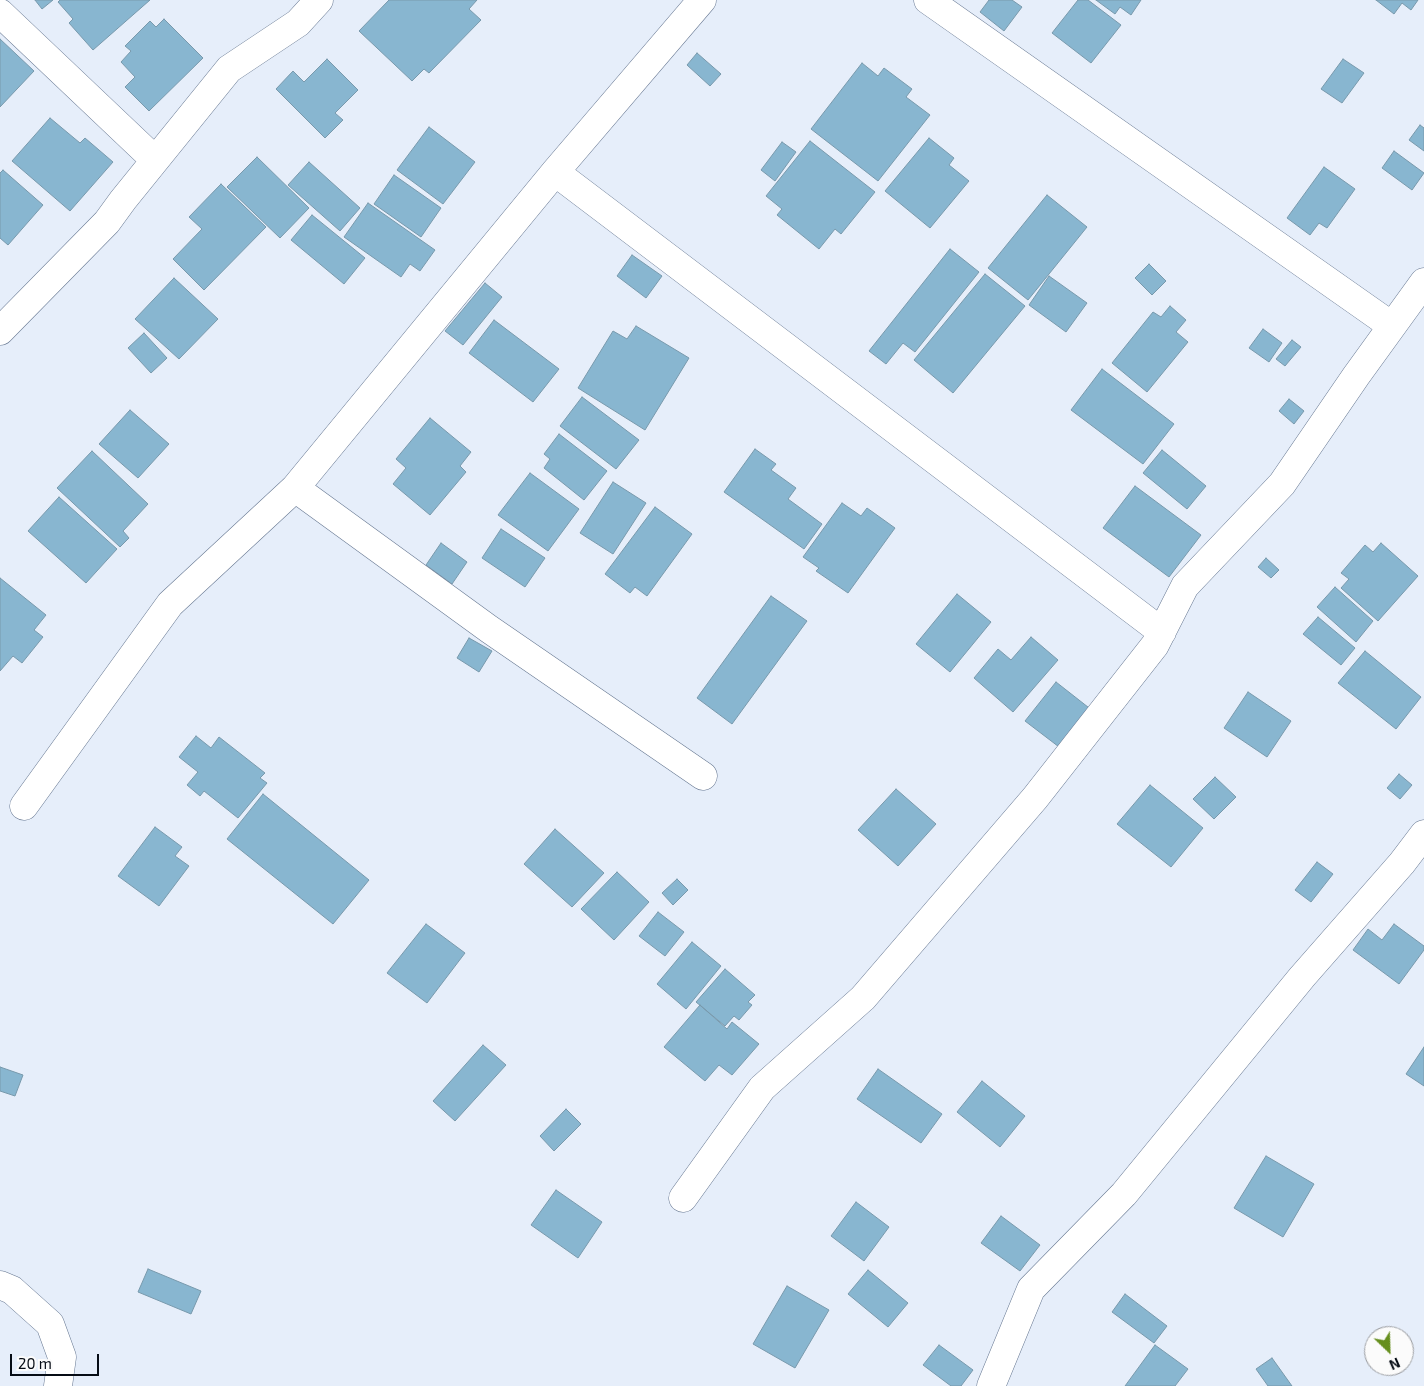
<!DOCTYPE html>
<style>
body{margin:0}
#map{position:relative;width:1424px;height:1386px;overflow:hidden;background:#e6eefa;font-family:"Exo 2",sans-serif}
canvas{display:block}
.north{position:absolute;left:1364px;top:1326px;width:50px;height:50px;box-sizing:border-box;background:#fbfbfb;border:1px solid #999b9f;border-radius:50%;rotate:156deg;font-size:14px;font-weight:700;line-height:20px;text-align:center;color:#060c15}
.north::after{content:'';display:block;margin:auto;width:18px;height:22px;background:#668f1e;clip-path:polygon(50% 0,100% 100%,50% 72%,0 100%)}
.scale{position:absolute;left:10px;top:1354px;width:89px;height:22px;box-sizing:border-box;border:2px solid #060c15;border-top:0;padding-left:6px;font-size:15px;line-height:18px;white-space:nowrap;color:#060c15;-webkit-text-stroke:4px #fbfbfb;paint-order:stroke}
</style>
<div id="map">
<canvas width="1424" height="1386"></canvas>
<div class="north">N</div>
<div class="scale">20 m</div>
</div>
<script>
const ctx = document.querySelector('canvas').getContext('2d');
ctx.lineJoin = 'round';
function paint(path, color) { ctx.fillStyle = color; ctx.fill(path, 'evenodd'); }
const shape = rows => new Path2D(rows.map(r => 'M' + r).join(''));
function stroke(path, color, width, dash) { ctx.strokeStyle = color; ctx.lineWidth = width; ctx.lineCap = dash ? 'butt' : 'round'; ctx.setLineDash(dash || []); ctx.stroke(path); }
const building = shape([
 [35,0,53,0,42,9,35,0],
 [60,0,150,0,93,50,69,23,73,19,58,2,60,0],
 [389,0,477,0,469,9,481,20,429,73,424,69,412,81,359,31,389,0],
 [989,0,1012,0,1022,7,1004,31,980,12,989,0],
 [1078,0,1088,0,1121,25,1091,63,1052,33,1078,0],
 [1096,0,1141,0,1131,15,1120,7,1115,14,1096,0],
 [1376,0,1418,0,1411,10,1402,3,1394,14,1376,0],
 [164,19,203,58,149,111,125,87,135,77,121,62,131,51,125,46,150,21,156,27,164,19],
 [0,39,34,71,0,107,0,39],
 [697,53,721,74,710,86,687,65,697,53],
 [327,59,358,90,335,113,343,120,325,138,276,89,293,71,304,82,327,59],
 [1343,59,1364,73,1342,103,1321,89,1343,59],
 [862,63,878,76,884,68,912,89,906,97,930,115,878,181,811,129,862,63],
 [50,118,80,143,85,138,113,162,70,211,12,161,50,118],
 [1420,125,1424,128,1424,151,1409,140,1420,125],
 [429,127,475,162,443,204,397,170,429,127],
 [929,138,954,158,949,165,969,181,930,228,885,191,929,138],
 [810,141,875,192,841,234,835,229,819,249,777,215,782,209,766,196,810,141],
 [782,142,796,152,775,181,761,170,782,142],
 [1394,151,1424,173,1412,190,1382,168,1394,151],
 [257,157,309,208,280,238,227,187,257,157],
 [309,162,360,208,340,231,288,185,309,162],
 [1324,167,1355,189,1327,228,1319,223,1310,235,1287,218,1324,167],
 [3,170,43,205,8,245,0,238,0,173,3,170],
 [394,175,441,208,421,237,374,204,394,175],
 [221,184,266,227,204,290,173,259,202,229,189,217,221,184],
 [1047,195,1087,227,1028,300,988,268,1047,195],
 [368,203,435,250,420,271,410,264,401,277,344,237,368,203],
 [312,215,365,258,344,284,291,240,312,215],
 [950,249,979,272,915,352,903,343,886,364,869,351,950,249],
 [632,255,662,276,646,298,617,276,632,255],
 [1149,264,1166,281,1152,295,1135,278,1149,264],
 [985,274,1025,306,953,393,914,360,985,274],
 [1049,276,1087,303,1066,332,1029,305,1049,276],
 [174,278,218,319,179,359,135,319,174,278],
 [485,283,502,297,463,345,445,331,485,283],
 [1170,306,1186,320,1176,332,1188,342,1147,392,1112,363,1153,312,1161,317,1170,306],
 [494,320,559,369,533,402,469,353,494,320],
 [636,326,689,358,645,430,578,388,613,331,627,339,636,326],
 [1263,329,1282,343,1269,362,1249,348,1263,329],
 [144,333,167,358,151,373,128,348,144,333],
 [1292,340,1301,347,1285,366,1276,359,1292,340],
 [1102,369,1174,424,1143,464,1071,410,1102,369],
 [582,397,639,440,616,469,560,426,582,397],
 [1289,399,1304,411,1294,424,1279,411,1289,399],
 [130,410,169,444,138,478,99,444,130,410],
 [430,418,471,452,460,466,466,472,430,515,393,484,406,468,396,459,430,418],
 [559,434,607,471,584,500,544,468,550,459,544,454,559,434],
 [755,449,776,464,771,470,796,488,788,499,822,524,804,549,724,492,755,449],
 [1162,450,1206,486,1187,509,1143,473,1162,450],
 [92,451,148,504,123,531,129,538,120,547,57,488,92,451],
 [530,473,579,509,548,551,498,515,530,473],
 [613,482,646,503,613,554,580,533,613,482],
 [1135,486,1201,535,1169,577,1103,528,1135,486],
 [59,497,117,549,86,583,28,531,59,497],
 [842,503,861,516,867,508,895,528,848,593,816,571,819,568,803,557,842,503],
 [655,507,692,534,647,596,635,587,630,593,605,574,655,507],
 [501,529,545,558,525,587,482,558,501,529],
 [441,543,467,562,452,584,426,565,441,543],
 [1381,543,1418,576,1378,621,1341,588,1349,579,1341,573,1365,545,1373,552,1381,543],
 [1266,558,1279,570,1271,578,1258,567,1266,558],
 [0,578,46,615,34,630,43,637,22,663,13,656,0,671,0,578],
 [1335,587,1373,621,1356,642,1317,607,1335,587],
 [957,594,991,622,950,672,916,644,957,594],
 [771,596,807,621,732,724,697,698,771,596],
 [1318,617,1355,648,1341,665,1303,634,1318,617],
 [1031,637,1058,660,1013,712,974,678,998,649,1011,660,1031,637],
 [469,638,492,651,479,672,457,658,469,638],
 [1365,651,1421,697,1396,729,1338,683,1365,651],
 [1056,682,1093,711,1063,750,1025,721,1056,682],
 [1248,692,1291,721,1267,757,1224,728,1248,692],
 [196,736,211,748,219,737,265,773,260,778,267,783,238,818,204,791,200,796,187,785,198,772,179,757,196,736],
 [1399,774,1412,785,1400,799,1387,788,1399,774],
 [1215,777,1236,797,1214,819,1193,799,1215,777],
 [1150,785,1203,828,1171,867,1117,824,1150,785],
 [896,789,936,824,898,866,858,830,896,789],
 [263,794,369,880,333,924,227,839,263,794],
 [155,827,182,847,175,856,189,866,159,906,118,876,155,827],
 [555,829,604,873,572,907,524,864,555,829],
 [1317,862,1333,874,1311,902,1295,890,1317,862],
 [617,872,649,902,614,940,581,909,617,872],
 [677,879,688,890,673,905,662,893,677,879],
 [658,912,684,932,665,956,639,936,658,912],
 [426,924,465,953,427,1003,387,973,426,924],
 [1394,924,1424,946,1424,950,1399,984,1353,950,1368,929,1382,940,1394,924],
 [692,942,721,966,686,1009,657,984,692,942],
 [725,969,755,995,748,1002,752,1005,739,1020,734,1016,725,1026,696,1002,725,969],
 [700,1005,727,1029,732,1022,759,1044,732,1075,719,1065,705,1081,664,1047,700,1005],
 [483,1045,506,1065,455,1121,433,1101,483,1045],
 [1424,1047,1424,1086,1406,1074,1424,1047],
 [0,1067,23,1075,15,1096,0,1091,0,1067],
 [878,1069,942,1114,921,1143,857,1099,878,1069],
 [982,1081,1025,1116,1000,1147,957,1112,982,1081],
 [566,1109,581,1124,554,1151,540,1136,566,1109],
 [1266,1156,1314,1184,1283,1237,1234,1208,1266,1156],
 [556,1190,602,1222,578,1258,531,1225,556,1190],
 [856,1202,889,1227,864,1261,831,1236,856,1202],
 [1001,1216,1040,1245,1020,1271,981,1243,1001,1216],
 [148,1269,201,1291,191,1314,138,1292,148,1269],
 [868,1270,908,1303,888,1327,848,1294,868,1270],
 [787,1286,829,1310,795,1368,753,1344,787,1286],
 [1125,1294,1167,1326,1154,1343,1112,1312,1125,1294],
 [939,1345,973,1370,961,1386,951,1386,923,1365,939,1345],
 [1155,1345,1188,1369,1175,1386,1125,1386,1155,1345],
 [1272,1358,1292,1386,1268,1386,1256,1369,1272,1358]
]);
paint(building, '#88b6d0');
stroke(building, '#7899ac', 1);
const street = shape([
 [928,0,1392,326],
 [0,13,155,160],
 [555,172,1162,632],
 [0,331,107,222,123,200,229,69,298,23,319,0],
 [295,488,489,629,703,776],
 [24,806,170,604,295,488,555,172,702,0],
 [683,1198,762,1088,863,998,1035,798,1155,645,1185,586,1282,484,1356,376,1424,282],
 [0,1285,12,1290,50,1324,62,1357,58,1386],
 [991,1386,1031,1289,1124,1194,1302,977,1402,863,1424,834]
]);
stroke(street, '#667791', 29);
stroke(street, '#fff', 28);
</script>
